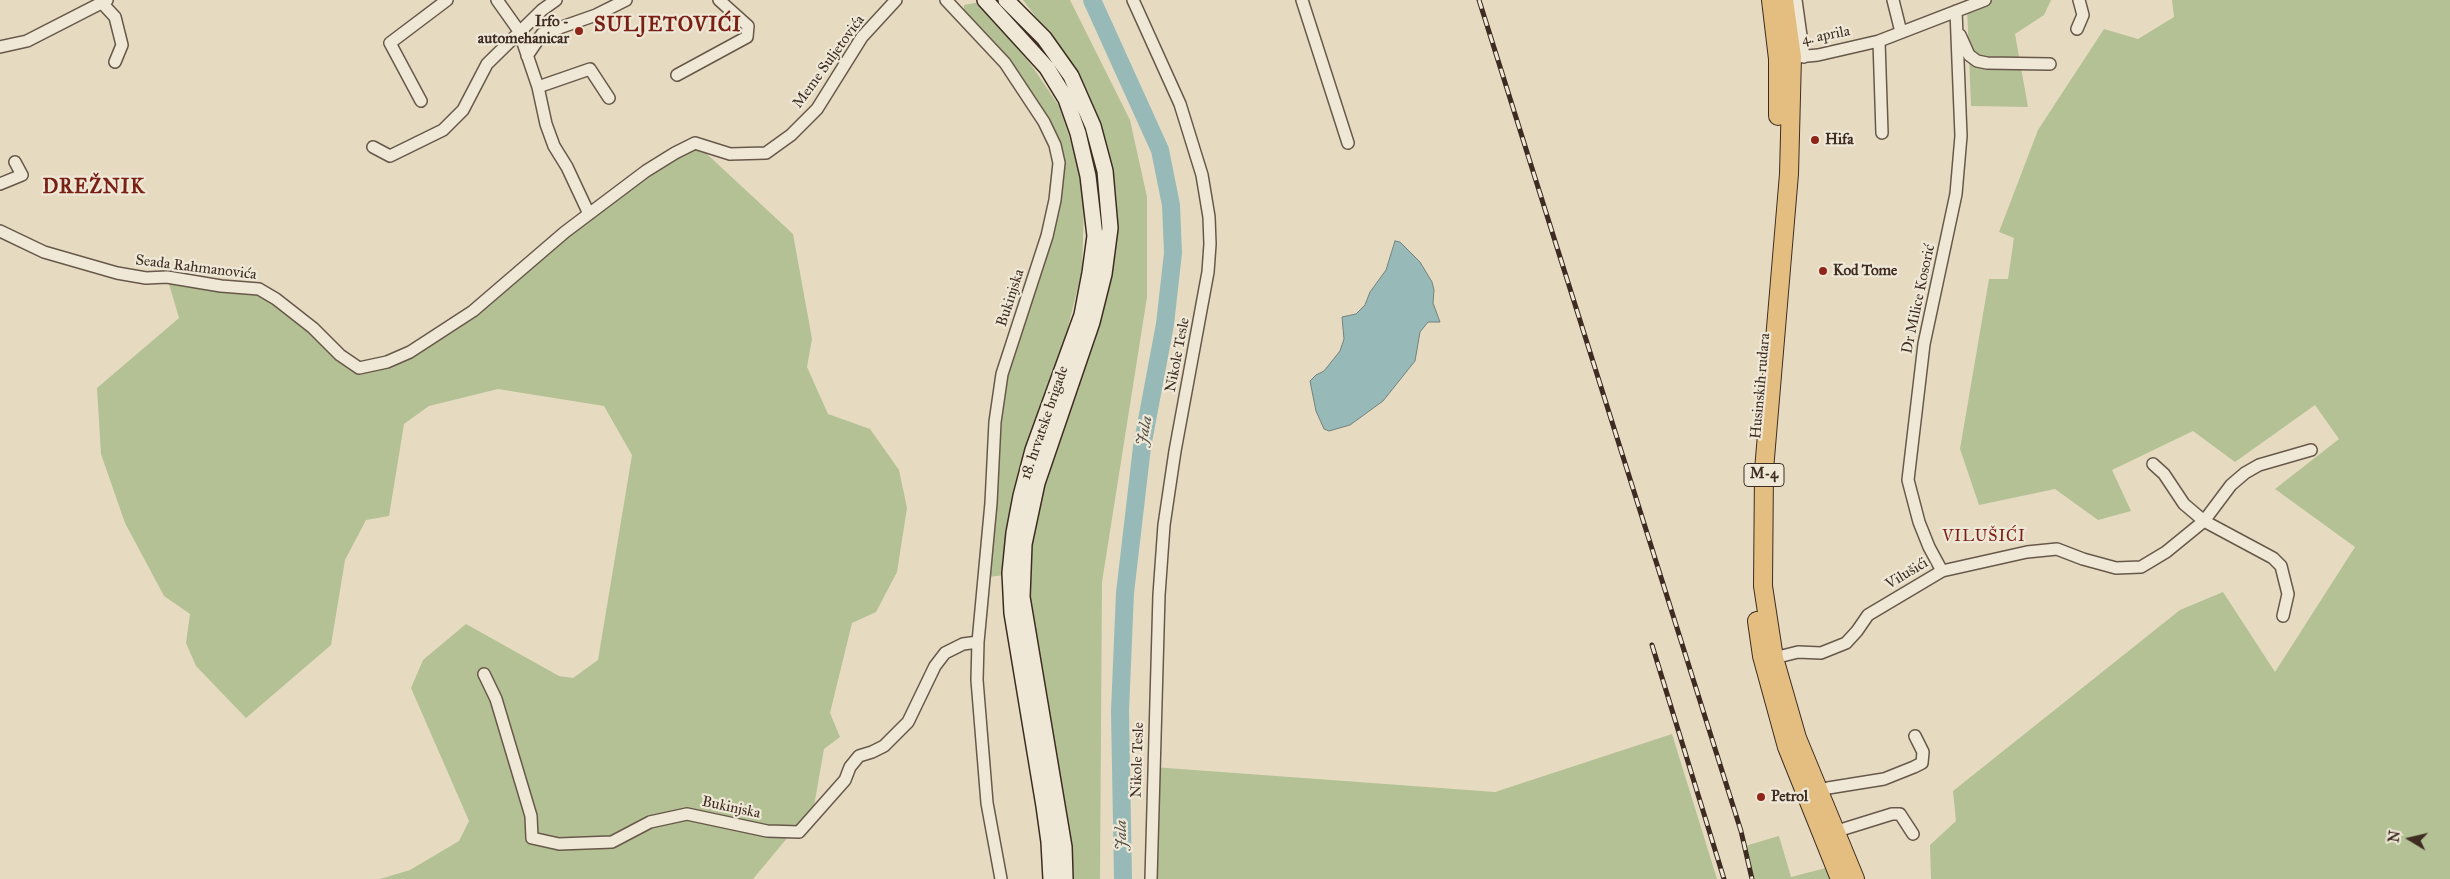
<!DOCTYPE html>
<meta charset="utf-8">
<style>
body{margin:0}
#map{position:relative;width:2450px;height:879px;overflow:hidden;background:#e6dbc1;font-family:"IM FELL Great Primer",serif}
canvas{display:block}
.north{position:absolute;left:2385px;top:814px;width:50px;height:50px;-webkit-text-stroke:4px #efe8d7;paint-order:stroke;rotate:279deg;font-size:14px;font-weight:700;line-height:20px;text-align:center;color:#3e2c22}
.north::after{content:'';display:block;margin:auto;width:18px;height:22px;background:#3e2c22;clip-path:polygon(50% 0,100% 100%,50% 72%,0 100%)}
</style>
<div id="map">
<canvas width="2450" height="879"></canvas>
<div class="north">N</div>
</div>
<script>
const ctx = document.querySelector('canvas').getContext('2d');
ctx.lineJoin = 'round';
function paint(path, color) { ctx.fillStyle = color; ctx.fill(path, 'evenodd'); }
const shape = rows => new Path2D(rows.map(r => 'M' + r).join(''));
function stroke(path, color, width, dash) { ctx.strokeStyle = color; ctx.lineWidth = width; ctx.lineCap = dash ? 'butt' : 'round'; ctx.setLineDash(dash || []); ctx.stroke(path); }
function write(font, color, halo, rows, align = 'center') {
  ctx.font = font + ' "IM FELL Great Primer",serif'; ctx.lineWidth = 4.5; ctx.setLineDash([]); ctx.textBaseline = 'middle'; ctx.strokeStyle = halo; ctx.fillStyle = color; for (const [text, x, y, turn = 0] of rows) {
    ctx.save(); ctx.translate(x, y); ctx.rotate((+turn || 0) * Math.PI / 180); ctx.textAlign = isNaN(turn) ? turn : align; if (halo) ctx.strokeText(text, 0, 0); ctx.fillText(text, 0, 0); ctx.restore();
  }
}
paint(shape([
 [1023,0,1070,0,1130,120,1147,197,1147,297,1102,582,1100,879,1072,879,1027,598,1027,549,1035,511,1081,373,1112,188,1059,48],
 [1981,0,2051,0,2044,15,2015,34,2028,107,1971,106,1967,7],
 [2172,0,2450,0,2450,879,1931,879,1930,845,1956,821,1953,791,2180,610,2223,592,2275,672,2355,547,2275,489,2339,439,2315,405,2235,462,2193,431,2112,470,2131,511,2098,520,2055,489,1979,505,1960,449,1989,279,2008,279,2014,238,1999,232,2038,130,2104,29,2138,39,2174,17],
 [980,2,1032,66,1059,106,1076,157,1084,206,1082,271,1067,331,1042,405,1005,575,989,577,1000,411,1007,377,1057,217,1062,186,1060,145,1008,62,964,10,964,5],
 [695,143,793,234,812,339,807,367,828,414,870,429,899,470,907,508,897,572,876,612,852,623,830,713,840,737,824,749,814,806,753,879,380,879,410,870,459,841,469,821,411,688,423,660,466,624,559,676,573,678,598,660,632,455,604,406,498,389,429,406,404,424,389,516,366,520,345,560,331,645,246,718,196,666,186,643,190,614,164,596,125,523,101,454,97,388,179,318,167,277,259,289,359,368,387,362,473,311,565,232],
 [1672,734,1717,879,1151,879,1153,767,1495,792],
 [1779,836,1791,877,1826,868,1831,879,1752,879,1745,846]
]), '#b3c194');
const water = shape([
 [1395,241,1400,242,1420,262,1432,282,1434,290,1433,303,1440,322,1428,322,1420,332,1415,361,1383,401,1350,425,1329,431,1324,429,1316,411,1310,381,1316,375,1324,371,1340,351,1344,339,1342,317,1356,314,1365,305,1370,292,1386,270,1395,241]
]);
paint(water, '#97bab9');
stroke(water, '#73817d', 1);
stroke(shape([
 [1092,0,1160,150,1171,205,1173,253,1165,324,1142,447,1125,593,1120,711,1123,879]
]), '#97bab9', 18);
const street = shape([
 [497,0,519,31,538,87,546,124,554,146,567,167,589,214],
 [946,0,1005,63,1044,122,1055,145,1059,163,1055,200,1047,236,1002,374,995,422,991,503,978,642,977,680,987,803,1001,879],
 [1133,0,1180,104,1202,175,1209,217,1210,244,1208,272,1175,451,1164,525,1159,595,1151,879],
 [1302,0,1348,143],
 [1796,0,1804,57],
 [1893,0,1901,32],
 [102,3,115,17,122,45,115,62],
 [2077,29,2083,15,2079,0],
 [1960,35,1969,55,1977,61,1987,63,2050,64],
 [1879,41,1882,133],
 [0,47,27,41,107,0],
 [527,56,542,34,596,15,626,0],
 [1786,58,1818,55,1879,41,1985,0],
 [677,75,747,37,748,26,719,0],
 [538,87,590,69,609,98],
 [421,101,390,43,447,0],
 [373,147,390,156,443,130,463,110,487,64,542,10,556,0],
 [0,184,22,175,15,162],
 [0,231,44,252,117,273,146,278,167,277,221,286,259,289,276,299,313,328,340,355,359,368,387,362,410,352,473,311,565,232,646,171,675,153,695,143,730,154,766,153,791,135,817,109,862,37,896,0],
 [2153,464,2164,474,2184,504,2204,521,2273,558,2281,566,2288,594,2283,616],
 [1942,571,1929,547,1919,522,1908,480,1924,344,1956,194,1961,136,1956,11],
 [1774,658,1798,652,1821,653,1846,643,1857,631,1868,615,1942,571,2027,552,2057,549,2083,559,2116,568,2141,567,2166,552,2204,521,2231,485,2245,473,2259,465,2311,450],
 [484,674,496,699,531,816,532,838,559,844,612,842,650,822,687,814,767,831,799,832,845,780,850,767,859,756,872,752,884,746,908,722,935,666,945,653,963,644,978,642],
 [1819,792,1828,788,1884,779,1914,767,1922,763,1923,752,1915,736],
 [1834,832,1892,814,1900,814,1913,834]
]);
const secondary = shape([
 [985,0,1047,68,1066,99,1078,133,1088,176,1095,236,1090,273,1082,315,1033,450,1021,496,1014,533,1010,573,1012,613,1044,806,1049,842,1051,879],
 [1006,0,1044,38,1071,76,1093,126,1105,171,1110,228,1104,274,1092,322,1037,483,1024,544,1022,597,1064,847,1065,879]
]);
const primary = shape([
 [1771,0,1778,59,1778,116],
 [1784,0,1792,57,1789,174,1764,470,1763,586,1774,658,1797,738,1855,879],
 [1757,621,1762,656,1787,747,1840,879]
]);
stroke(street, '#68584a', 14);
stroke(secondary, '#3e2c22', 18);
stroke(primary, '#3e2c22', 20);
stroke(street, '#efe8d7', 11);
stroke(secondary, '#efe8d7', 15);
stroke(primary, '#e3be80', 18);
const rail = shape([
 [1479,0,1741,831,1752,879],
 [1652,645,1724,879]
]);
stroke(rail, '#3e2c22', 5);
stroke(rail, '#efe8d7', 3, [9]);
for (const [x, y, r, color] of [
 [579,31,5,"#8f2418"],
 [1815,140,5,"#8f2418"],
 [1823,271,5,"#8f2418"],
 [1761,797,5,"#8f2418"]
]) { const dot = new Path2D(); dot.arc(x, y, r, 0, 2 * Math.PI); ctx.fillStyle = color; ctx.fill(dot); stroke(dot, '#efe8d7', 2); }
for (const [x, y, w] of [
 [1764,475,40]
]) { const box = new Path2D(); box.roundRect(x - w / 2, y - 11.5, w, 23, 4); ctx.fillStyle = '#efe8d7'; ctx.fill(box); stroke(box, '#3e2c22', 1); }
write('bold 14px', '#3e2c22', null, [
 ["M-4",1764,475]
]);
write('bold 15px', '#3e2c22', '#efe8d7', [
 ["Irfo -",569,22,"right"],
 ["automehanicar",569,39,"right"],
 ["Hifa",1825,140],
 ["Kod Tome",1833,271],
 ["Petrol",1771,797]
], 'left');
write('15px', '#3e2c22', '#efe8d7', [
 ["4. aprila",1826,36,-11],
 ["Meme Suljetovića",829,62,-54],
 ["Seada Rahmanovića",196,268,7],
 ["Bukinjska",1011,298,-72],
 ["Dr Milice Kosorić",1919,299,-78],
 ["Nikole Tesle",1178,355,-79],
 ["Husinskih rudara",1761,386,-85],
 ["18. hrvatske brigade",1045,423,-71],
 ["Vilušići",1907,574,-31],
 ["Nikole Tesle",1138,760,-88],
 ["Bukinjska",731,808,12]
]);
write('italic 16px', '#545048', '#efe8d7', [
 ["Jala",1145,431,-80],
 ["Jala",1122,835,-91]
]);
ctx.letterSpacing = '1px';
write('16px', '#7a1f14', '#efe8d7', [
 ["VILUŠIĆI",1984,537]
]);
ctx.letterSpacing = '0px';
ctx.letterSpacing = '1px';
write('bold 20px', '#7a1f14', '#efe8d7', [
 ["SULJETOVIĆI",668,26],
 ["DREŽNIK",94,188]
]);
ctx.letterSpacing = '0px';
</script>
